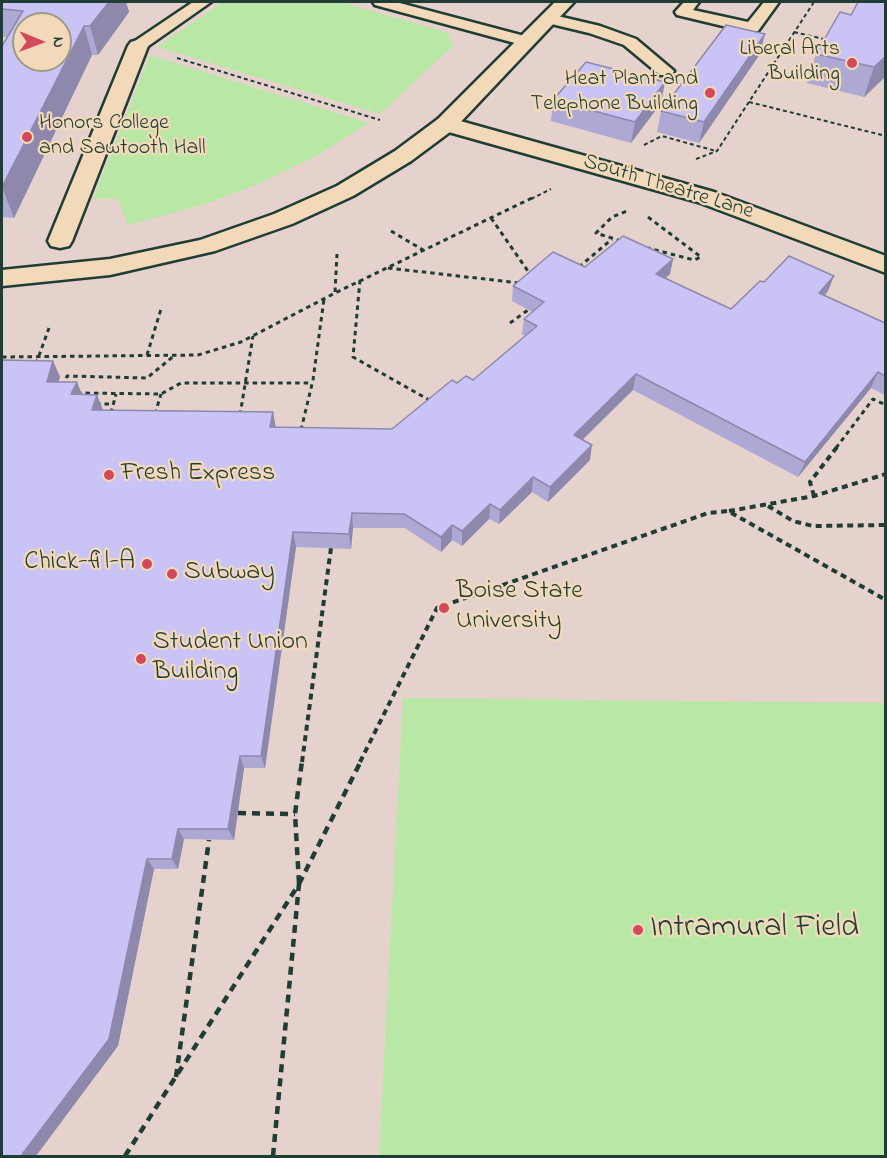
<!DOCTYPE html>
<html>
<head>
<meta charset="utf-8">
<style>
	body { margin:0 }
	#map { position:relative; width:887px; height:1158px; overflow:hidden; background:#f2d9ba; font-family:"Indie Flower",sans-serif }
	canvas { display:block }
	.frame { position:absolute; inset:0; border:3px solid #1f3d34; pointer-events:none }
	.north { position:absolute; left:12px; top:12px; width:60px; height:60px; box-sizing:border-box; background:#f2d9ba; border:2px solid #9e9b84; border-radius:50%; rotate:91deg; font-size:16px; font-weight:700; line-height:24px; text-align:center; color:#1f3d34 }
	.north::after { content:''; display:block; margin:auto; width:21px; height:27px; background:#d1495b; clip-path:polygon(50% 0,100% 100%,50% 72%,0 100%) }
</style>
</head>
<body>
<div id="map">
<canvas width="887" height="1158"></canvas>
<div class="frame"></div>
<div class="north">N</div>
</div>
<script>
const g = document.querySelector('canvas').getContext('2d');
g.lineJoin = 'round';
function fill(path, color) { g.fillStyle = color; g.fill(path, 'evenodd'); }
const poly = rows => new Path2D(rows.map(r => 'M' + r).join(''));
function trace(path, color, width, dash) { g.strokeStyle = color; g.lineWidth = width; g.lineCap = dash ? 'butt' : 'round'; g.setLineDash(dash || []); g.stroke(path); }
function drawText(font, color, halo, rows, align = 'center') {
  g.font = font + ' "Indie Flower",sans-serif'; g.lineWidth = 4.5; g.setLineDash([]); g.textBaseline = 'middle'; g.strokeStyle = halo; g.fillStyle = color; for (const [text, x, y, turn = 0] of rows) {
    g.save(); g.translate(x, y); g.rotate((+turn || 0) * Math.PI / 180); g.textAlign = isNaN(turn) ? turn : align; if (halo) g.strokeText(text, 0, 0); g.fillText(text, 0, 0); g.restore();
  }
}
fill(poly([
	[2,2,885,2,885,1156,2,1156],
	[24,24,60,24,60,60,24,60]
]), '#e6d2cc');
fill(poly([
	[223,2,341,2,453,34,447,37,454,45,380,114,157,47],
	[150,55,369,123,318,155,258,184,206,204,128,225,118,199,93,199],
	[403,698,885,703,885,1156,379,1156]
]), '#b9e8a6');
const lane = poly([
	[193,2,211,2,144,49,132,49,130,46,132,43,193,2],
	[373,2,396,2,532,38,534,41,526,46,375,5,373,2],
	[684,2,699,2,693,10,748,22,764,2,779,2,758,31,752,33,677,15,675,12,684,2],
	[549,14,600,26,636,39,674,71,672,75,660,75,624,45,589,33,543,22,541,19,543,16,549,14]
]);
const street = poly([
	[138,40,145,42,148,46,72,241,69,246,60,248,51,246,48,241,128,46,131,42,138,40],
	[446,117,714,192,886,256,886,273,698,202,438,129,435,124,438,119,446,117]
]);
const secondary = poly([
	[555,2,574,2,454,129,411,161,353,196,292,224,215,251,110,275,2,286,2,270,110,259,200,240,274,214,337,186,395,151,438,119,555,2]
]);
trace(lane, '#1f3d34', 5);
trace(street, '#1f3d34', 5);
trace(secondary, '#1f3d34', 5);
trace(poly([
	[794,32,828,40],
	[177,58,380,120],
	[749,102,886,136],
	[644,145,662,136,716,151],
	[696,159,717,151,814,2],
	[531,199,551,189]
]), '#1f3d34', 2, [4, 3]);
trace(poly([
	[648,217,701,257,694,260,648,248],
	[491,218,530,274,528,276],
	[391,231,423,250],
	[621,241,596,233,612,217,627,211],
	[579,267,612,239],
	[388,268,520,283],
	[360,280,353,357,431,401],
	[335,292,337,254],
	[510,323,528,310],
	[147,355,161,309],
	[2,357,198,355,241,342,335,293,534,197],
	[36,364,49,328],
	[63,386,67,376,147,378,175,355],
	[77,393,161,394,181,383,312,383],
	[96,404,113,404],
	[111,413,116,394],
	[155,414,161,394],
	[240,415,253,336],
	[301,430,313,380,324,299],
	[836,448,873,399,886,405]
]), '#1f3d34', 3, [4.5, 4]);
trace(poly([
	[814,496,810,482,837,447],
	[768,506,793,521,813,526,886,525],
	[729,511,814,496,886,474],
	[302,762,331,548],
	[360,762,437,608,708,513,728,511,886,600]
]), '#1f3d34', 4, [6, 4.5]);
trace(poly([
	[238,813,295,814],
	[299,883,295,814,302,761],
	[299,884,361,761],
	[176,1077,209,840],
	[125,1156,299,884,273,1156]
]), '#1f3d34', 4.5, [8, 6]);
fill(lane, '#f2d9ba');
fill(street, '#f2d9ba');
fill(secondary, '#f2d9ba');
fill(poly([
	[2,2,126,2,129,12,98,55,92,55,14,218,2,217,2,46,7,37,2,37],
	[851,15,885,77,864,97,807,83,816,54],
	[760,54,699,143,657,132,661,111],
	[553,100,661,103,631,143,551,121],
	[673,259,670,274,665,278,731,309,828,291,824,296,885,323,885,395,871,388,798,477,633,390,583,439,590,460,548,502,532,492,499,524,489,519,462,546,452,540,441,552,405,528,353,528,351,549,296,547,265,768,244,768,234,840,184,839,178,869,154,869,118,1046,53,361,60,377,58,382,82,394,103,410,273,412,275,427,392,429,457,383,473,380,525,336,522,334,524,319,532,312,512,301,513,286,585,267]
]), '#ada8d4');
fill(poly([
	[109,2,126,2,129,12,98,55,90,26],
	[84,26,92,55,14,218,2,187],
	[765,34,760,54,699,143,704,122],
	[885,57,885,77,864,97,874,67],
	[665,82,661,103,631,143,635,122],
	[673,259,670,274,653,290,656,274],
	[834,276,828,291,813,309,819,293],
	[53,361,60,377,54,397,47,382],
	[878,372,871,388,798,477,805,462],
	[636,374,633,390,572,450,574,435],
	[77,382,83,397,71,394],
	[97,395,103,410,92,410],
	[273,412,276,428,270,427],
	[592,445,590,460,548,502,550,487],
	[533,477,532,492,499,524,500,510],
	[490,504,489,519,462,546,462,531],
	[352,513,353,528,351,549,349,534],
	[452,525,452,540,441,552,441,537],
	[293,532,296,547,265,768,261,756],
	[240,756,244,768,234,840,228,829],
	[178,829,184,839,178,869,172,859],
	[147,859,154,869,118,1046,36,1156,21,1156]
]), '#8d88ac');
const building = poly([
	[2,2,109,2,90,26,84,26,2,187,2,46,23,11,2,9,2,2],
	[24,24,60,24,60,60,24,60,24,24],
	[858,2,885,2,885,57,874,67,816,54,840,12,851,15,858,2],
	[726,25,765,34,704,122,661,111,726,25],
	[586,62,665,82,635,122,553,100,586,62],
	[623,236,673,259,656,274,731,309,760,281,764,282,789,256,834,276,819,293,885,323,885,376,878,372,805,462,636,374,574,435,592,445,550,487,533,477,500,510,490,504,462,531,452,525,441,537,404,514,352,513,349,534,293,532,261,756,240,756,228,829,178,829,172,859,147,859,109,1039,21,1156,2,1156,2,360,53,361,47,382,77,382,71,394,97,395,92,410,273,412,270,427,392,429,452,380,457,383,466,376,473,380,537,326,524,319,544,302,513,286,553,252,585,267,623,236]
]);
fill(building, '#c9c3f6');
trace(building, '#8d88ac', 1.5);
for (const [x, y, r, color] of [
	[852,63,6,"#d1495b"],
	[710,93,6,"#d1495b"],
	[27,137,6,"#d1495b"],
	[109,475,6,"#d1495b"],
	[147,564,6,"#d1495b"],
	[172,574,6,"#d1495b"],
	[444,608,6,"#d1495b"],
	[141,659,6,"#d1495b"],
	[638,930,6,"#d1495b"]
]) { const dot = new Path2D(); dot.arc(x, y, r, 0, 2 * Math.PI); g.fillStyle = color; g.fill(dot); trace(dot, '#f2d9ba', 2); }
drawText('22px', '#1f3d34', '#f2d9ba', [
	["Liberal Arts",840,50],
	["Building",840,75],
	["Heat Plant and",698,80],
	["Telephone Building",698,105],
	["Honors College",39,124,"left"],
	["and Sawtooth Hall",39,149,"left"]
], 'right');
drawText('22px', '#1f3d34', '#f2d9ba', [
	["South Theatre Lane",668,188,17]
]);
drawText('26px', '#1f3d34', '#f2d9ba', [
	["Fresh Express",121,475],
	["Chick-fil-A",135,564,"right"],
	["Subway",184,574],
	["Boise State",456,593],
	["University",456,623],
	["Student Union",153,644],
	["Building",153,674]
], 'left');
drawText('32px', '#1f3d34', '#f2d9ba', [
	["Intramural Field",650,930]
], 'left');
</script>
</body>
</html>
